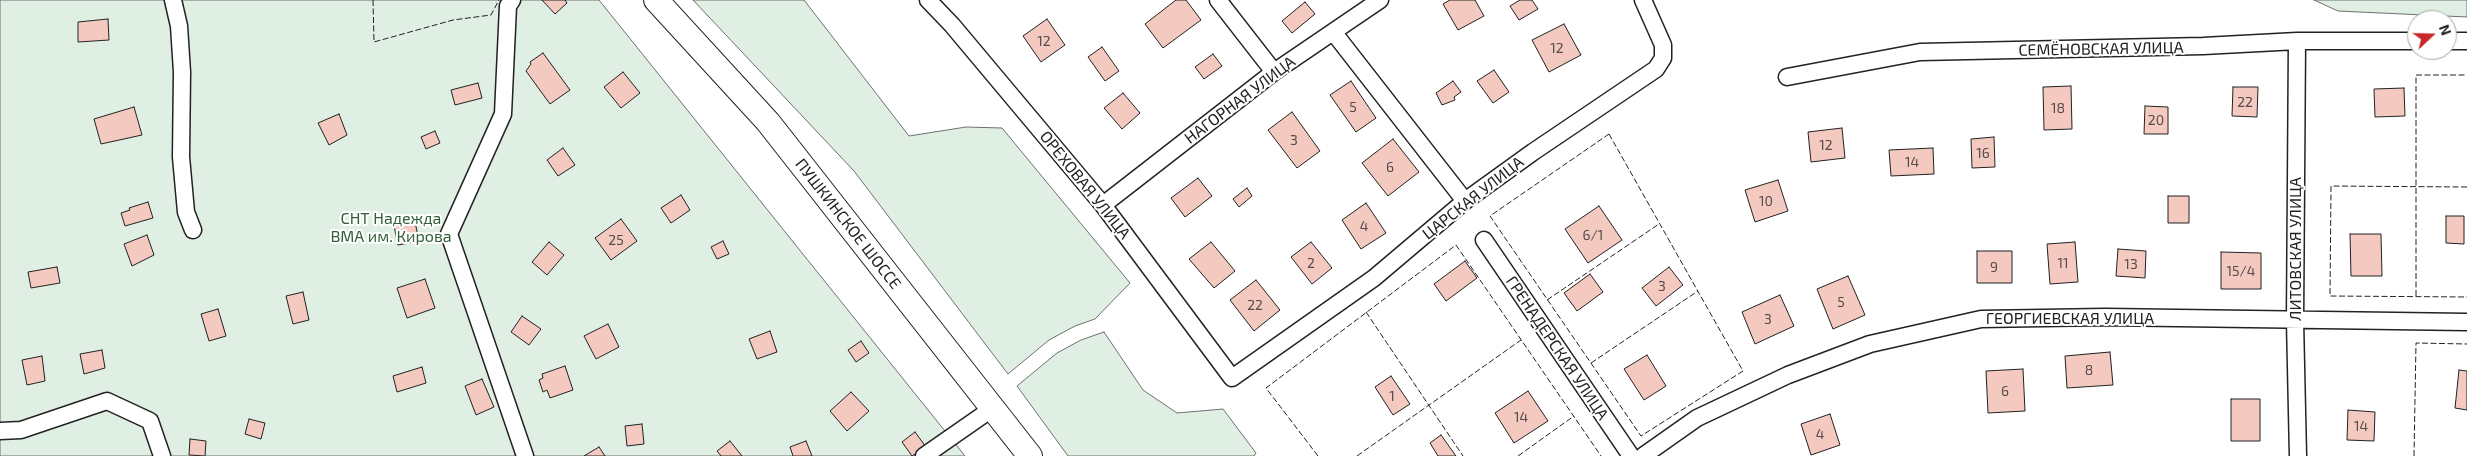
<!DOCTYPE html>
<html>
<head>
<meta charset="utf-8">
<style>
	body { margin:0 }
	#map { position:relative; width:2467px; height:456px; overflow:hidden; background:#fff; font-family:"Exo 2",sans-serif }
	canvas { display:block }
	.north { position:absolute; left:2407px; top:10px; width:50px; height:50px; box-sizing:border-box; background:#fff; border:1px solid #a7a7a7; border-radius:50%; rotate:69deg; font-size:14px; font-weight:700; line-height:20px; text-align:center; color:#222 }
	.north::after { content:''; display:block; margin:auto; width:18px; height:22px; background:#c62828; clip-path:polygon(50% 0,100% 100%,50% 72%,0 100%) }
</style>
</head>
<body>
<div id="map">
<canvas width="2467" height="456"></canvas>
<div class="north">N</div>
</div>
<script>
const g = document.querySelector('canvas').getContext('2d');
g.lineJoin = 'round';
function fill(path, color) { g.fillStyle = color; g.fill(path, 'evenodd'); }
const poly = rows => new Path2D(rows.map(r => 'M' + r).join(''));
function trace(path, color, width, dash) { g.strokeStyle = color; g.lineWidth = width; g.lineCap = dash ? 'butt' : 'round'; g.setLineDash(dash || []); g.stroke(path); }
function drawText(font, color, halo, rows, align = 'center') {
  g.font = font + ' "Exo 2",sans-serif'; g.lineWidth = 4; g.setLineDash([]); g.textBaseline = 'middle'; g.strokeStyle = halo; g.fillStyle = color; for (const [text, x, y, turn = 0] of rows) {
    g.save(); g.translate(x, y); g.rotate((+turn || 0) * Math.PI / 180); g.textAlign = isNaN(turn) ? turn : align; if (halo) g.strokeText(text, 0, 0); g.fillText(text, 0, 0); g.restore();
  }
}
const green = poly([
	[0,0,599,0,965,456,0,456,0,0],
	[693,0,804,0,909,136,966,127,1002,128,1130,283,1095,319,1075,326,1049,340,1008,374,854,171,693,0],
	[2314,0,2467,0,2467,17,2338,11,2314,0],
	[1104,332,1143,390,1177,413,1223,409,1256,453,1254,456,1068,456,1017,386,1057,353,1081,340,1104,332]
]);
fill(green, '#e0efe3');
trace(green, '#6f6f6f', 1);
const building = poly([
	[542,0,565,0,567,3,555,14,542,0],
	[1176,0,1186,0,1201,20,1163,48,1145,24,1176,0],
	[1450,0,1475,0,1484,16,1458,30,1443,4,1450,0],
	[1520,0,1532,0,1538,9,1519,20,1510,6,1520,0],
	[1305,2,1315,14,1292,33,1282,21,1305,2],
	[108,19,109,40,78,42,78,22,108,19],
	[1047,19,1065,45,1041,62,1023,36,1047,19],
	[1564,24,1581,55,1549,72,1532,40,1564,24],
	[1102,47,1119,71,1105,81,1088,57,1102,47],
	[543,53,570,90,550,104,526,71,531,64,530,62,543,53],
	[1213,54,1222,66,1204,79,1195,67,1213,54],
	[1494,70,1509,92,1493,103,1477,81,1494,70],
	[623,72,640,93,621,108,604,87,623,72],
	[1351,81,1376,118,1356,132,1330,95,1351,81],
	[1453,81,1461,92,1454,97,1455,100,1442,105,1436,93,1453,81],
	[478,83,482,98,455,105,451,90,478,83],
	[2071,86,2072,129,2044,130,2043,87,2071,86],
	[2233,87,2258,87,2257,117,2232,116,2233,87],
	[2404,88,2405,116,2375,117,2374,89,2404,88],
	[1123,93,1140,113,1122,129,1104,108,1123,93],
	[2145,106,2168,107,2168,134,2144,134,2145,106],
	[134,107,142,135,101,144,94,119,134,107],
	[1292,112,1320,151,1297,168,1268,130,1292,112],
	[339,114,347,135,329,145,318,123,339,114],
	[1842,128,1845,158,1811,162,1808,132,1842,128],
	[435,131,440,143,426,149,421,137,435,131],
	[1994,137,1995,167,1972,168,1971,139,1994,137],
	[1393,139,1419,172,1388,196,1362,163,1393,139],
	[563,148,575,165,558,176,547,160,563,148],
	[1933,148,1934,174,1891,176,1889,150,1933,148],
	[1198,178,1212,196,1185,217,1171,198,1198,178],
	[1778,180,1788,211,1755,222,1745,190,1778,180],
	[1247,188,1252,196,1239,207,1233,199,1247,188],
	[681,195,690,210,671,223,661,208,681,195],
	[2168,196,2189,196,2189,223,2168,223,2168,196],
	[148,202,153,218,125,226,121,213,130,210,129,208,148,202],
	[1366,203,1386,233,1361,249,1342,220,1366,203],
	[1599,206,1622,240,1588,263,1565,229,1599,206],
	[2446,216,2464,216,2464,244,2446,243,2446,216],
	[414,217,419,241,398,245,393,221,414,217],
	[621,219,637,241,611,260,595,238,621,219],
	[2350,234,2381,234,2382,276,2351,276,2350,234],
	[147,235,154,255,132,266,124,244,147,235],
	[723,241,729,254,717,259,711,247,723,241],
	[549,242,564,255,547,275,532,262,549,242],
	[1211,242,1235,271,1214,288,1189,259,1211,242],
	[1311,242,1332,268,1312,284,1291,257,1311,242],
	[2075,242,2078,282,2050,284,2047,244,2075,242],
	[2118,249,2146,251,2145,278,2116,276,2118,249],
	[1977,251,2012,251,2012,283,1977,283,1977,251],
	[2221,252,2261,253,2261,289,2221,289,2221,252],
	[1465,261,1477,278,1446,301,1434,284,1465,261],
	[57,267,60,283,31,288,28,272,57,267],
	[1669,267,1683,285,1656,306,1642,288,1669,267],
	[1590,274,1603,292,1577,311,1564,293,1590,274],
	[1848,276,1865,315,1833,329,1817,289,1848,276],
	[425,279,435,308,407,318,397,288,425,279],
	[1256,280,1280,310,1254,331,1230,300,1256,280],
	[303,292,309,320,293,324,286,296,303,292],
	[1780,295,1794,326,1755,344,1742,312,1780,295],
	[218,309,226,336,209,341,201,314,218,309],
	[522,316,541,329,529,345,511,332,522,316],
	[608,324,619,347,596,359,584,336,608,324],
	[770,331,777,352,757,359,749,339,770,331],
	[861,341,869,353,856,362,848,350,861,341],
	[102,350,105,368,84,374,80,354,102,350],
	[2110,352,2113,385,2067,388,2065,356,2110,352],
	[1647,355,1666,386,1644,400,1624,369,1647,355],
	[42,356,45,381,27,385,22,360,42,356],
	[565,366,573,390,550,398,547,390,543,392,539,380,543,378,542,374,565,366],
	[422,367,426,383,397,392,393,376,422,367],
	[2023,369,2025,411,1988,413,1986,371,2023,369],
	[2459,370,2467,371,2467,410,2455,408,2459,370],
	[1391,376,1410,404,1393,415,1375,387,1391,376],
	[482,379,494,407,476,415,465,386,482,379],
	[1528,391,1548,421,1514,443,1495,413,1528,391],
	[851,392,869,411,847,431,830,411,851,392],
	[2231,399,2260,399,2260,441,2231,441,2231,399],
	[2348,410,2375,412,2374,441,2347,440,2348,410],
	[1830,414,1840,445,1811,455,1801,424,1830,414],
	[249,419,265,423,261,439,245,434,249,419],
	[642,424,644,444,627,446,625,426,642,424],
	[915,432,926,447,912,456,902,442,915,432],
	[1441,435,1456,456,1438,456,1430,443,1441,435],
	[190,439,206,441,205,456,189,455,190,439],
	[730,441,742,456,721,456,717,451,730,441],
	[806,441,812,456,793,456,790,447,806,441],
	[599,447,605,456,584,456,599,447]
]);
fill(building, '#f3c9c0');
trace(building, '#222', 1);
const street = poly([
	[173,0,179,26,182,72,181,157,186,212,193,230],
	[512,0,508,6,503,114,449,234,525,456],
	[928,0,952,25,1103,205,1232,378,1374,278,1465,201,1533,152,1656,69,1663,58,1663,45,1643,0],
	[1218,0,1274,72],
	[1334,33,1465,201],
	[2297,41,2295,321,2298,456],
	[2447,41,2467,41],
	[1787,77,1920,52,2203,46,2297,41,2417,41],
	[1103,205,1274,72,1380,0],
	[1484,240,1631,456],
	[0,431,21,430,107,401,150,421,162,456],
	[924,456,993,408],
	[1643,456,1697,418,1788,375,1870,344,1981,319,2105,317,2467,322]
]);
const secondary = poly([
	[656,0,768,122,1030,456]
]);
trace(street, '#222', 19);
trace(secondary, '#222', 26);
trace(street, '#fff', 16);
trace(secondary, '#fff', 24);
trace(poly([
	[373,0,374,42,453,20,491,15,499,0],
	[1609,134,1743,371,1641,436,1490,216,1609,134],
	[2467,187,2331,186,2330,296,2467,297],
	[2416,296,2416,75,2467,75],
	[1547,300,1659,224],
	[1366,312,1463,456],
	[1591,363,1698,291],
	[1318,456,1266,388,1456,245,1601,456],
	[1357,456,1521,340],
	[1518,456,1574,416],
	[2414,456,2416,343,2467,344]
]), '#222', 1, [6, 2.5]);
drawText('14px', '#564c4a', null, [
	["12",1044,41],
	["12",1557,48],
	["22",2245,102],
	["5",1353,107],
	["18",2058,108],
	["20",2156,120],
	["3",1294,140],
	["12",1826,145],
	["16",1983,153],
	["14",1912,162],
	["6",1390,167],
	["10",1766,201],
	["4",1364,226],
	["6/1",1593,235],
	["25",616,240],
	["2",1311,263],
	["11",2063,263],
	["13",2131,264],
	["9",1994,267],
	["15/4",2241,271],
	["3",1662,286],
	["5",1841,302],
	["22",1255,305],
	["3",1768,319],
	["8",2089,370],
	["6",2005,391],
	["1",1392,396],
	["14",1521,417],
	["14",2361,426],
	["4",1820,434]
]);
drawText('16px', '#222', '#fff', [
	["СЕМЁНОВСКАЯ УЛИЦА",2101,49,-1],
	["НАГОРНАЯ УЛИЦА",1240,100,-37],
	["ОРЕХОВАЯ УЛИЦА",1085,185,51],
	["ЦАРСКАЯ УЛИЦА",1473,198,-38],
	["ПУШКИНСКОЕ ШОССЕ",848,224,52],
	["ЛИТОВСКАЯ УЛИЦА",2296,249,-90],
	["ГЕОРГИЕВСКАЯ УЛИЦА",2070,319],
	["ГРЕНАДЕРСКАЯ УЛИЦА",1557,348,56]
]);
drawText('16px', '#2f5e38', '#fff', [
	["СНТ Надежда",391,219],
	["ВМА им. Кирова",391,237]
]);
</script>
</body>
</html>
